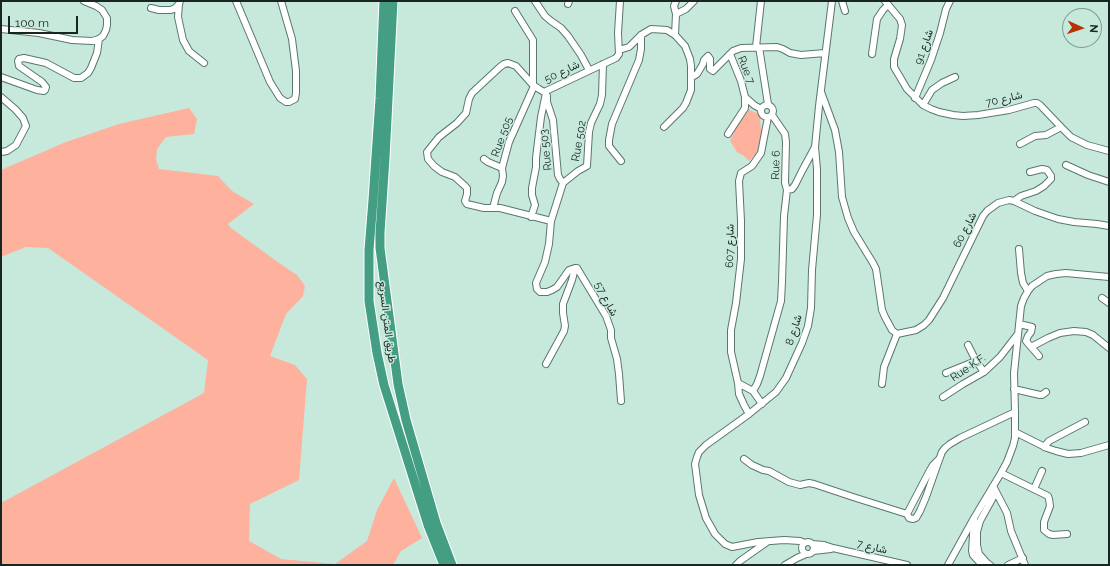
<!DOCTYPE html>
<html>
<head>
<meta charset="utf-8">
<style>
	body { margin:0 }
	#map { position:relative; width:1110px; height:566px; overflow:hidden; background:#c7e9dc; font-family:Raleway,sans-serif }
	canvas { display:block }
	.frame { position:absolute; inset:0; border:2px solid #182520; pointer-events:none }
	.north { position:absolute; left:1062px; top:8px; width:40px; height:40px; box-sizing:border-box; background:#c7e9dc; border:1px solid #819b91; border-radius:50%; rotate:93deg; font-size:11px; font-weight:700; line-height:16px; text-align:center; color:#182520 }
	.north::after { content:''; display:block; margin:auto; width:14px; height:18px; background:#ba3103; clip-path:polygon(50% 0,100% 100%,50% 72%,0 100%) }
	.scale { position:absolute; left:8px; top:16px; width:70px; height:18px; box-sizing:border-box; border:2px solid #182520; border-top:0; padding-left:5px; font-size:12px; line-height:14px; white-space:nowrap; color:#182520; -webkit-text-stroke:3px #c7e9dc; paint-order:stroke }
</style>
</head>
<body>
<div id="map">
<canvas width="1110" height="566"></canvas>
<div class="frame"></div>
<div class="north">N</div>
<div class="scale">100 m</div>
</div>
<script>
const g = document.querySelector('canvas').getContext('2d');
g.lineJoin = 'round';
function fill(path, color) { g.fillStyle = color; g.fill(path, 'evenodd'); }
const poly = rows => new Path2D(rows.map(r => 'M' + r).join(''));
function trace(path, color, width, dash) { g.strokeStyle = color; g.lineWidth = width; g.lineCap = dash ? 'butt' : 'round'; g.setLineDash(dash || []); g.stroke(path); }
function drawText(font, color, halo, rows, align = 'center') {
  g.font = font + ' Raleway,Vazirmatn,sans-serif'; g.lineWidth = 3; g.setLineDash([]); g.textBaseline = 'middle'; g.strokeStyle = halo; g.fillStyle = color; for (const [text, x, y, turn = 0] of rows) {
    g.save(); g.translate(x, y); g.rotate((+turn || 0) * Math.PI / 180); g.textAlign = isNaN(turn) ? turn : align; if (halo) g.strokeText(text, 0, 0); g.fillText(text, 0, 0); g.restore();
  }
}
fill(poly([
	[189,108,197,119,194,134,166,137,157,149,156,159,159,169,218,176,232,191,254,204,228,224,231,228,279,263,297,275,305,286,303,296,286,314,270,356,295,365,307,379,299,480,250,504,249,541,281,559,335,564,367,541,377,510,394,478,422,538,401,551,393,565,1,565,1,503,204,393,208,360,48,248,26,247,1,257,1,170,66,142,119,124],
	[749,110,757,113,761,118,760,120,762,139,760,149,749,161,744,156,737,152,730,141,738,124]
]), '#feb19d');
const minor = poly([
	[180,1,179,4,178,17,183,40,189,51,204,63],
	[236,1,270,82,280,98,286,102,289,102,295,99,296,93,296,71,292,39,281,1],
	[535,1,545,16,551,21,561,28,568,36,581,55,589,70],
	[676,1,674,6,676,14],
	[842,1,845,11],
	[885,1,900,19,902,25,900,39,894,59,894,67,907,89,923,105,931,109,939,112,953,115,963,116,978,115,1009,110,1034,103,1037,103,1040,105,1061,127,1071,137,1087,145,1109,151],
	[568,4,569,1],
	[151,8,159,10,170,10,174,9,179,4],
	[515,11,533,40,533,85],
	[1,29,39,33,72,40,92,41,99,39,103,36,106,30,107,25,107,18,102,10,96,6,84,1],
	[675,35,676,14,686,9,694,1],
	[756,47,761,1],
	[759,47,768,104],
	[619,50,629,47,641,35,651,29,667,30,675,35,685,46,690,59,691,66,691,90,686,103,683,108,664,127],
	[730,54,741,81,745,97,754,105,761,109],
	[872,54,877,19,883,10,888,5],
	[603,64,602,95,600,104,591,123,589,132,587,166,578,171,563,183,551,221,549,244,545,262,536,283,537,289,540,292,547,292,552,290,557,287,569,270,575,268,577,268,580,273,606,316,611,330,611,338,617,359,619,374,621,401],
	[1,77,37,90,44,91,45,90,46,87,42,82,19,66,18,61,19,59,24,58,46,63,74,78,81,78,88,73,91,68,97,53,99,39],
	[692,77,697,74,703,64,704,60,708,56,710,59,710,69,713,71,733,51,741,48,777,47,783,49,790,53,801,55,825,53],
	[821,92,835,130,839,152,842,197,848,218,854,232,873,263,876,269,882,310,885,317,892,330,897,334],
	[547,96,547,102,553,120,558,175,560,179,563,183],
	[1,97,15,109,23,118,26,126,16,145,7,151,1,152],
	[915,98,931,60,940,33,946,9,950,1],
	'761 111a6 6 0 1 1 12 0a6 6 0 1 1-12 0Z',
	[923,105,932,90,942,83,955,77],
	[772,115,785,134,786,142,785,183,787,190,792,189,795,185,802,171,815,147],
	[728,134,745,108,745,97],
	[1020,144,1035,136,1046,135,1061,127],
	[484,159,488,162,502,168],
	[621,161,609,146,609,140,612,124,639,60,641,49,641,35],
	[1066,165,1088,175,1109,182],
	[1014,201,1021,196,1036,191,1044,186,1051,179,1051,176,1047,170,1042,169,1030,172],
	[493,208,497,193,502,182,503,176,502,168,509,142,534,86],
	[531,217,535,205,532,195,532,188,536,167,536,158,541,117,546,93],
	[551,221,500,208,484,208,467,204,465,201,467,194,467,188,465,186,455,177,442,172,434,166,428,159,427,152,439,137,457,123,466,113,469,99,472,93,500,67,504,64,508,63,516,66,533,85,539,89,544,92,616,58,619,54,618,33,620,1],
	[1019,249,1021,273,1023,283,1028,291],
	[1102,298,1109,303],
	[1019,324,1032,327,1031,332,1028,336,1026,341,1039,356],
	[897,334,916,330,924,325,929,320,943,298,983,216,987,211,998,203,1009,200,1014,201,1035,211,1058,219,1074,222,1097,224,1109,226],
	[968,345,976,361,984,372],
	[1031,347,1048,338,1060,333,1074,331,1086,332,1093,335,1109,348],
	[546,364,564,331,565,326,563,313,563,304,572,280,575,268],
	[946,373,976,361],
	[738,383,753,391,762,404],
	[882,384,884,367,897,334],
	[1014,389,1040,395,1042,395,1046,392],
	[753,391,757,384,760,376,781,301,782,282,784,216,787,190],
	[943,397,963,384,984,372,1000,357,1017,335],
	[749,414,744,405,739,394,738,383,731,352,731,330,736,303,741,259,741,221,739,181,741,173,752,166,761,153,768,117],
	[1015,432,1047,448,1056,451,1068,454,1081,453,1109,445],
	[1044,447,1049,441,1085,422],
	[744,459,752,465,763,470,769,471,789,482,800,485,809,483,814,484,853,497,907,514,909,518,913,519,916,518,920,511,926,497,939,460,942,452,945,448,950,444,960,438,1015,412],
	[1001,473,1048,496,1049,499,1050,506,1044,522,1044,530,1049,534,1053,535,1067,534],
	[993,486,1007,513,1011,531,1025,565],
	[1034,489,1042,471],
	[907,514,930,470,933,465,938,460],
	[974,519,972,551,973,555,982,565],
	'802 548a6 6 0 1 1 12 0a6 6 0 1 1-12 0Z',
	[805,543,800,541,784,540,758,542,732,547,725,544,715,534,706,518,699,495,695,464,697,457,699,452,706,445,749,414,776,392,786,378,802,343,808,326,811,308,812,270,817,215,817,169,815,147,819,106,832,1],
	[812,544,824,545,833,548,907,565],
	[813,551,831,549],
	[736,565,740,561,767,542],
	[785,565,797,558,806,554],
	[948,565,974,518,1001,473,1007,462,1013,446,1015,438,1015,412,1014,373,1021,306,1024,298,1028,291,1032,286,1047,276,1056,274,1066,273,1109,277],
	[990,565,987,563,979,554,977,545,977,532,980,521,996,492],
	[1008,565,1023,558]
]);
const highway = poly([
	[384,1,380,99,373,200,369,250,369,301,377,353,384,385,428,525,444,565],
	[393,1,385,158,380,233,380,248,398,384,406,420,436,523,452,565]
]);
trace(minor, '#59776d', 8);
trace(highway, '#fff', 11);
trace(minor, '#fff', 6);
trace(highway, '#439e83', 9);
drawText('11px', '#182520', '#c7e9dc', [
	["شارع 91",924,47,-71],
	["Rue 7",746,70,69],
	["شارع 50",562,72,-26],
	["شارع 70",1004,99,-13],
	["Rue 505",502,137,-70],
	["Rue 502",579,141,-80],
	["Rue 503",546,150,-96],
	["Rue 6",776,165,-89],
	["شارع 60",965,230,-63],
	["شارع 607",730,246,-89],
	["شارع 57",606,299,62],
	["طريق المتن السريع",387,322,83],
	["شارع 8",794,330,-72],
	["Rue K.F.",968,368,-34],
	["شارع 7",872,547,13]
]);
</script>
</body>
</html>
